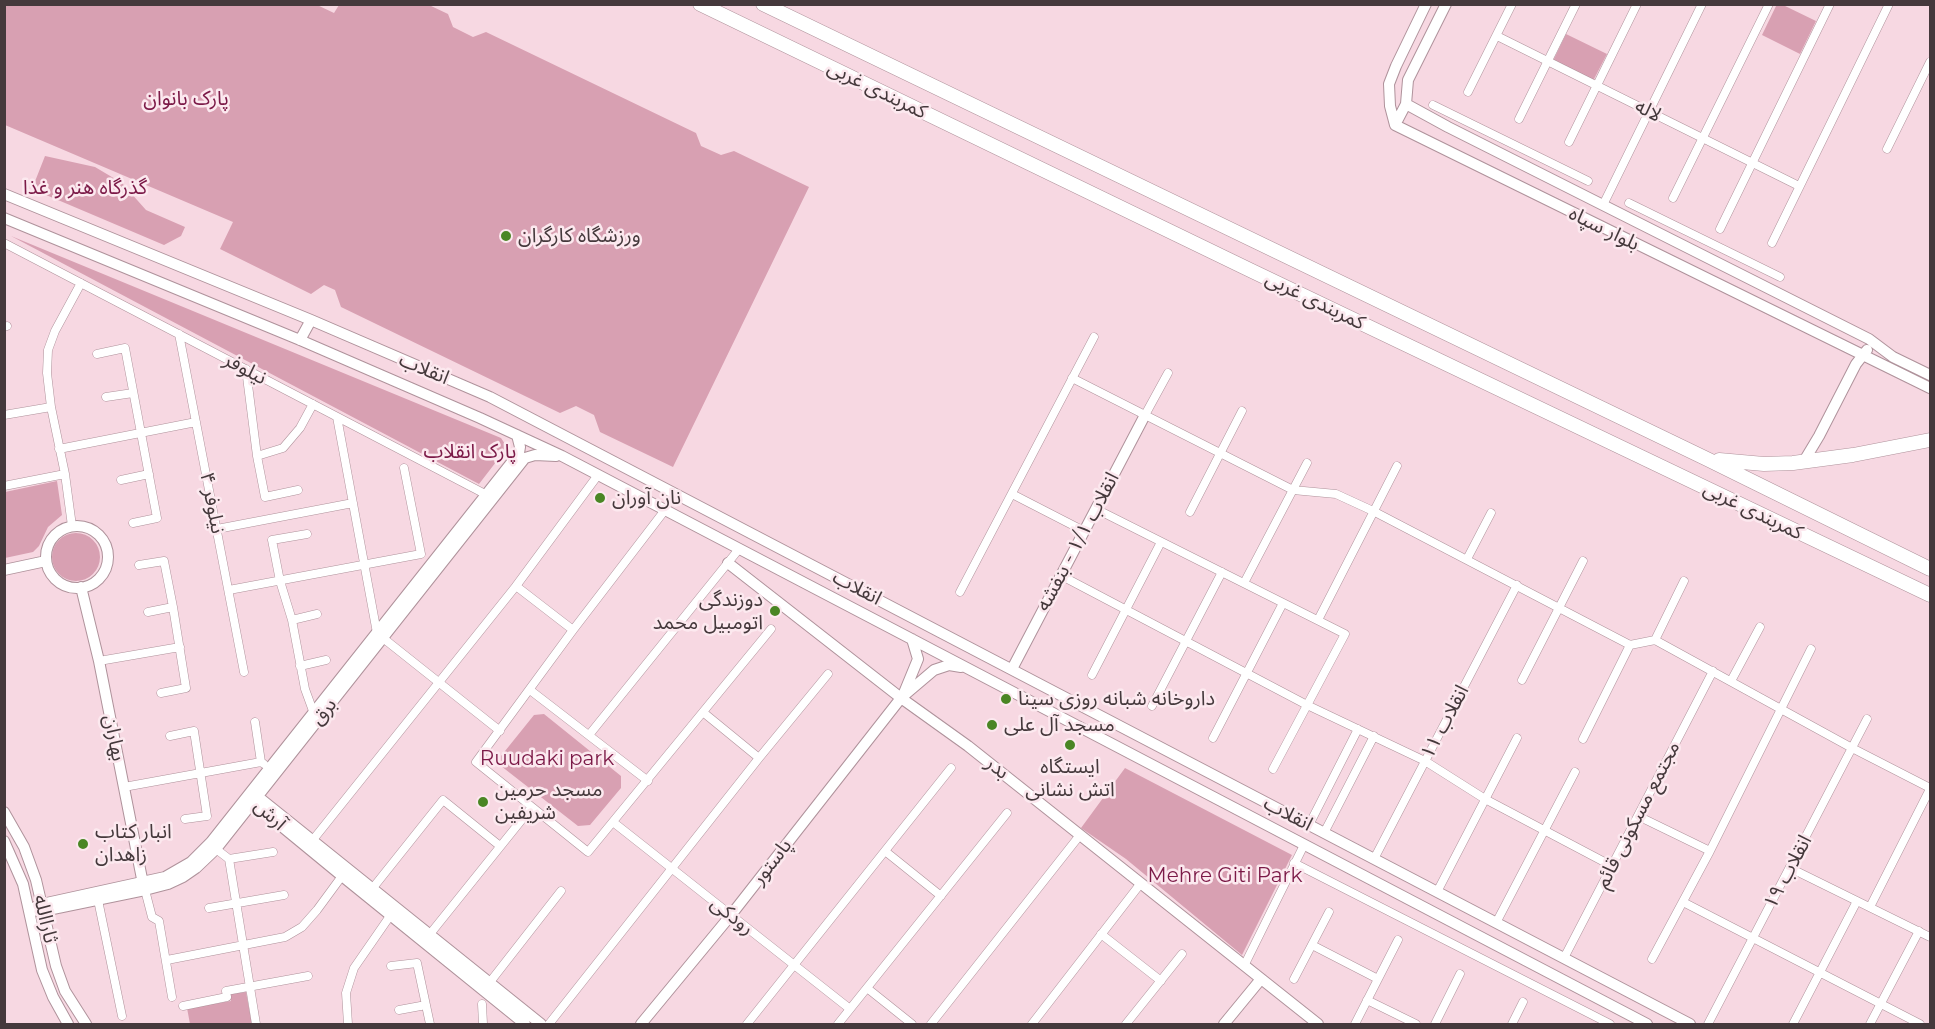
<!DOCTYPE html>
<html>
<head>
<meta charset="utf-8">
<style>
	body { margin:0 }
	#map { position:relative; width:1935px; height:1029px; overflow:hidden; background:#f7d8e2; font-family:Montserrat,sans-serif }
	canvas { display:block }
	.frame { position:absolute; inset:0; border:6px solid #45393c; pointer-events:none }
</style>
</head>
<body>
<div id="map">
<canvas width="1935" height="1029"></canvas>
<div class="frame"></div>
</div>
<script>
const g = document.querySelector('canvas').getContext('2d');
g.lineJoin = 'round';
function fill(path, color) { g.fillStyle = color; g.fill(path, 'evenodd'); }
const poly = rows => new Path2D(rows.map(r => 'M' + r).join(''));
function trace(path, color, width, dash) { g.strokeStyle = color; g.lineWidth = width; g.lineCap = dash ? 'butt' : 'round'; g.setLineDash(dash || []); g.stroke(path); }
function drawText(font, color, halo, rows, align = 'center') {
  g.font = font + ' Montserrat,"Noto Sans Arabic",sans-serif'; g.lineWidth = 5; g.setLineDash([]); g.textBaseline = 'middle'; g.strokeStyle = halo; g.fillStyle = color; for (const [text, x, y, turn = 0] of rows) {
    g.save(); g.translate(x, y); g.rotate((+turn || 0) * Math.PI / 180); g.textAlign = isNaN(turn) ? turn : align; if (halo) g.strokeText(text, 0, 0); g.fillText(text, 0, 0); g.restore();
  }
}
fill(poly([
	[315,4,334,13,339,5,429,5,448,14,453,27,473,37,486,32,696,133,701,146,721,155,734,151,809,187,673,467,600,432,594,415,576,406,560,413,341,307,335,290,324,285,311,294,220,249,233,222,5,125,5,5],
	[1777,4,1783,5,1816,21,1800,54,1762,35],
	[1566,34,1607,54,1593,81,1553,61],
	[45,156,95,167,122,183,146,210,185,227,181,236,164,245,32,189],
	[11,236,501,438,505,444,506,449,479,484],
	[57,481,62,515,48,527,39,546,33,552,5,558,5,492],
	'52 557a24 24 0 1 1 48 0a24 24 0 1 1-48 0Z',
	[544,714,621,776,621,788,590,825,578,826,501,766,501,756,534,715],
	[1125,768,1292,855,1242,955,1126,859,1081,828],
	[246,992,252,1024,190,1024,187,1008,231,1001,231,994]
]), '#d8a0b2');
const street = poly([
	[1497,36,1799,186],
	[1468,92,1512,4],
	[1433,105,1588,181],
	[1519,119,1576,4],
	[1569,142,1637,4],
	[1887,149,1930,62],
	[1673,198,1769,4],
	[1629,203,1780,277],
	[1603,205,1702,4],
	[1720,229,1830,4],
	[4,243,485,494],
	[1772,243,1889,4],
	[4,327,7,326],
	[179,334,244,672],
	[97,354,125,348,157,518,133,523],
	[246,369,257,456,265,497,298,490],
	[1072,378,1293,490,1336,494,1373,511,1630,645,1655,640,1852,748,1930,788],
	[106,397,133,393],
	[4,415,51,407],
	[1145,415,1168,373],
	[337,417,377,633],
	[59,449,196,422],
	[257,456,283,448,300,428,313,404],
	[121,480,149,474],
	[4,486,65,474],
	[1012,494,1084,531],
	[1096,509,1345,634,1273,769],
	[665,510,573,630,476,762,588,852,771,629],
	[1190,512,1242,411],
	[72,526,65,474,51,407,47,373,48,350,55,331,81,283],
	[217,529,353,503],
	[307,534,272,540,280,581,292,620,305,689,313,711],
	[1467,559,1491,513],
	[139,565,164,561,173,607,186,688,161,693],
	[1060,575,1307,705,1425,761,1485,799,1612,866],
	[1244,583,1307,463],
	[516,586,573,630],
	[229,590,421,554,404,468],
	[960,592,1094,337],
	[148,612,173,607],
	[292,620,317,614],
	[1318,620,1397,466],
	[383,638,500,731],
	[1655,640,1684,581],
	[99,661,180,647],
	[300,666,326,660],
	[1092,675,1161,542],
	[1522,680,1583,561],
	[1731,681,1760,627],
	[530,690,648,781],
	[1152,706,1222,572],
	[704,713,759,758],
	[255,722,261,762,264,764],
	[589,735,739,549],
	[170,736,194,731,207,816,185,819],
	[1213,738,1283,603],
	[1583,739,1630,645],
	[124,787,261,762],
	[1638,816,1710,851],
	[613,822,850,1009],
	[1309,825,1358,729],
	[1324,833,1374,736],
	[312,841,516,586,598,475],
	[216,849,229,859,273,852],
	[885,851,941,896],
	[229,859,256,1024],
	[1374,859,1517,585],
	[1294,863,1610,1024],
	[1790,868,1930,937],
	[372,889,443,800,500,846],
	[145,890,152,917,159,921,172,997],
	[1437,892,1517,738],
	[98,900,122,1016],
	[1683,902,1920,1024],
	[1870,907,1930,789],
	[209,908,284,895],
	[1496,923,1575,772],
	[430,934,532,807],
	[1101,934,1161,981],
	[1312,945,1378,979],
	[1564,958,1713,671],
	[1652,959,1710,851,1811,649],
	[167,960,285,937,302,927,317,910,342,876],
	[391,966,417,963,430,1024],
	[1244,966,1304,845],
	[1294,979,1329,912],
	[490,982,561,891],
	[867,988,912,1024],
	[1367,1000,1416,1024],
	[482,1004,483,1024],
	[183,1006,227,997,226,991,308,976],
	[399,1010,426,1005],
	[348,1024,346,993,354,968,390,916],
	[549,1024,759,758,828,674],
	[747,1024,951,768],
	[838,1024,1007,813],
	[931,1024,1080,835],
	[1032,1024,1141,883],
	[1126,1024,1182,954],
	[1355,1024,1398,940],
	[1435,1024,1460,974],
	[1512,1024,1523,1002],
	[1708,1024,1867,719],
	[1793,1024,1857,901],
	[1870,1024,1919,931]
]);
const secondary = poly([
	[1426,4,1396,66,1389,84,1390,106,1395,125,1930,388],
	[1406,104,1448,127,1869,339,1893,357,1930,375],
	[1395,125,1406,104,1408,80,1446,4],
	[4,194,311,320,490,397,1690,1024],
	[4,218,300,340,480,418,562,456,1647,1024],
	[300,340,311,320],
	[1804,461,1819,436,1856,364,1867,350],
	'46 557a31 31 0 1 1 62 0a31 31 0 1 1-62 0Z',
	[728,563,901,698,968,746,1318,1024],
	[4,570,46,561],
	[81,587,99,661,144,889],
	[1012,669,1145,415],
	[904,693,918,659,912,639],
	[250,795,257,796,541,1024],
	[250,797,252,802,342,876,525,1024],
	[4,812,24,847,36,880,56,966,65,991,86,1024],
	[4,841,23,884,42,970,53,997,68,1024],
	[29,910,43,911,145,890,168,884,183,877,196,868,216,849,525,458,535,455,556,456],
	[29,910,42,904,165,877,191,862,211,842,249,794,519,453,520,447,517,435],
	[641,1024,731,915,901,698,934,670,949,665,961,667],
	[1224,1024,1261,979]
]);
const highway = poly([
	[700,4,1252,271,1930,595],
	[763,4,1707,459,1930,569],
	[1719,460,1764,464,1793,463,1853,455,1930,440]
]);
trace(street, '#af929b', 9);
trace(secondary, '#af929b', 12);
trace(highway, '#af929b', 15);
trace(street, '#fff', 8);
trace(secondary, '#fff', 10);
trace(highway, '#fff', 14);
for (const [x, y, r, color] of [
	[506,236,6,"#4a8624"],
	[600,498,6,"#4a8624"],
	[775,611,6,"#4a8624"],
	[1006,699,6,"#4a8624"],
	[992,725,6,"#4a8624"],
	[1070,745,6,"#4a8624"],
	[483,802,6,"#4a8624"],
	[83,844,6,"#4a8624"]
]) { const dot = new Path2D(); dot.arc(x, y, r, 0, 2 * Math.PI); g.fillStyle = color; g.fill(dot); trace(dot, '#fce9ef', 2); }
drawText('20px', '#45393c', '#fce9ef', [
	["کمربندی غربی",877,90,26],
	["لاله",1648,111,27],
	["بلوار سپاه",1604,229,26],
	["کمربندی غربی",1315,301,26],
	["نیلوفر",245,369,28],
	["انقلاب",424,369,23],
	["نیلوفر ۴",212,503,79],
	["کمربندی غربی",1753,511,26],
	["انقلاب ۱/۱ - بنفشه",1078,542,-62],
	["انقلاب",857,588,28],
	["برق",324,712,-52],
	["انقلاب ۱۱",1445,722,-62],
	["بهاران",114,738,79],
	["بدر",997,768,39],
	["انقلاب",1288,814,28],
	["آرش",270,815,43],
	["مجتمع مسکونی قائم",1638,815,-63],
	["پاستور",772,862,-52],
	["انقلاب ۱۹",1788,872,-62],
	["رودکی",732,916,38],
	["ثاراالله",45,919,77]
]);
drawText('20px', '#7b1947', '#fce9ef', [
	["پارک بانوان",186,99],
	["گذرگاه هنر و غذا",85,188],
	["پارک انقلاب",470,452],
	["Ruudaki park",547,759],
	["Mehre Giti Park",1225,876]
]);
drawText('20px', '#45393c', '#fce9ef', [
	["ورزشگاه کارگران",518,236],
	["نان آوران",612,498],
	["دوزندگی",763,600,"right"],
	["اتومبیل محمد",763,623,"right"],
	["داروخانه شبانه روزی سینا",1018,699],
	["مسجد آل علی",1004,725],
	["ایستگاه",1070,767,"center"],
	["اتش نشانی",1070,790,"center"],
	["مسجد حرمین",495,790],
	["شریفین",495,813],
	["انبار کتاب",95,832],
	["زاهدان",95,855]
], 'left');
</script>
</body>
</html>
